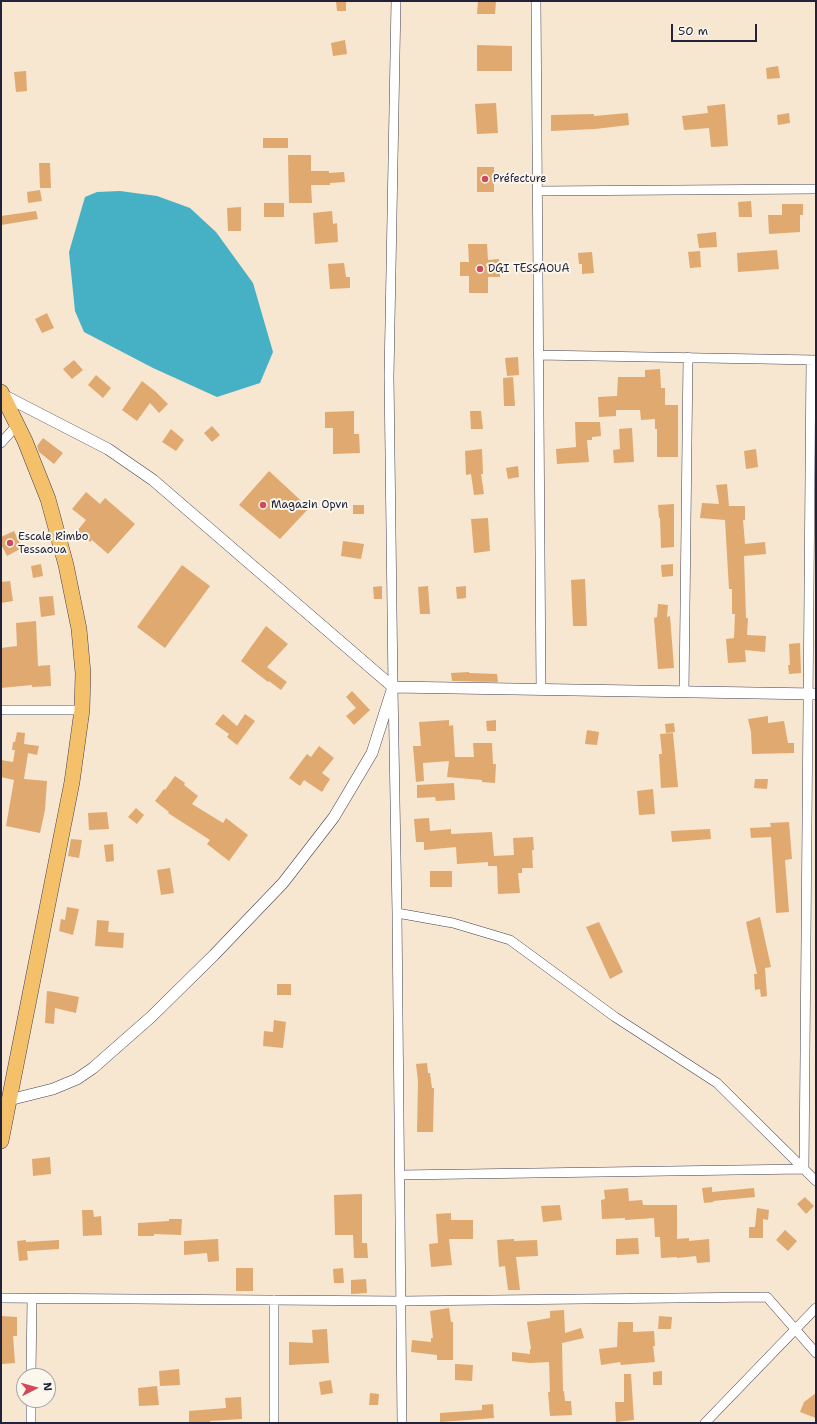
<!DOCTYPE html>
<html>
<head>
<meta charset="utf-8">
<style>
	body { margin:0 }
	#map { position:relative; width:817px; height:1424px; overflow:hidden; background:#f7e6d0; font-family:"Shantell Sans",sans-serif }
	canvas { display:block }
	.frame { position:absolute; inset:0; border:2px solid #22223b; pointer-events:none }
	.north { position:absolute; left:16px; top:1368px; width:40px; height:40px; box-sizing:border-box; background:#fbf7ec; border:1px solid #a4a2a5; border-radius:50%; rotate:84deg; font-size:11px; font-weight:700; line-height:16px; text-align:center; color:#22223b }
	.north::after { content:''; display:block; margin:auto; width:14px; height:18px; background:#d1495b; clip-path:polygon(50% 0,100% 100%,50% 72%,0 100%) }
	.scale { position:absolute; left:671px; top:24px; width:86px; height:18px; box-sizing:border-box; border:2px solid #22223b; border-top:0; padding-left:5px; font-size:12px; line-height:14px; white-space:nowrap; color:#22223b; -webkit-text-stroke:3px #fbf7ec; paint-order:stroke }
</style>
</head>
<body>
<div id="map">
<canvas width="817" height="1424"></canvas>
<div class="frame"></div>
<div class="north">N</div>
<div class="scale">50 m</div>
</div>
<script>
const g = document.querySelector('canvas').getContext('2d');
g.lineJoin = 'round';
function fill(path, color) { g.fillStyle = color; g.fill(path, 'evenodd'); }
const poly = rows => new Path2D(rows.map(r => 'M' + r).join(''));
function trace(path, color, width, dash) { g.strokeStyle = color; g.lineWidth = width; g.lineCap = dash ? 'butt' : 'round'; g.setLineDash(dash || []); g.stroke(path); }
function drawText(font, color, halo, rows, align = 'center') {
  g.font = font + ' "Shantell Sans",sans-serif'; g.lineWidth = 4; g.setLineDash([]); g.textBaseline = 'middle'; g.strokeStyle = halo; g.fillStyle = color; for (const [text, x, y, turn = 0] of rows) {
    g.save(); g.translate(x, y); g.rotate((+turn || 0) * Math.PI / 180); g.textAlign = isNaN(turn) ? turn : align; if (halo) g.strokeText(text, 0, 0); g.fillText(text, 0, 0); g.restore();
  }
}
fill(poly([
	[120,191,157,196,190,208,216,232,253,283,273,352,260,383,217,397,153,368,84,332,75,311,69,252,85,197,97,192]
]), '#46b0c5');
fill(poly([
	[336,1,346,1,346,11,337,11],
	[478,1,496,1,495,14,477,14],
	[345,40,347,54,333,56,331,43],
	[477,45,512,46,512,71,477,71],
	[778,66,780,78,767,79,766,68],
	[26,71,27,91,16,92,14,72],
	[496,103,498,133,477,134,475,104],
	[725,104,728,146,711,147,709,128,684,130,682,116,708,113,707,106],
	[628,113,629,125,595,129,551,131,551,115,594,114,594,116],
	[789,113,790,123,778,125,777,115],
	[263,138,288,138,288,148,263,148],
	[288,155,311,155,311,171,329,171,329,173,344,172,345,182,330,183,330,185,311,185,312,203,289,203],
	[39,163,50,163,51,188,40,188],
	[477,167,494,167,494,192,477,192],
	[40,190,42,201,28,203,27,192],
	[751,201,752,217,739,217,738,202],
	[264,203,284,203,284,217,264,217],
	[782,204,803,204,803,215,800,215,800,232,769,234,768,215,782,215],
	[241,207,241,231,228,231,227,208],
	[36,211,38,219,1,225,1,216],
	[332,211,333,224,337,223,338,242,315,244,313,213],
	[716,232,717,247,699,248,697,234],
	[468,244,487,244,488,260,499,259,500,277,488,277,488,293,469,293,469,276,460,276,460,262,469,262],
	[777,250,779,269,738,272,737,253],
	[700,251,701,267,690,268,688,252],
	[592,252,594,273,582,274,582,264,579,264,578,253],
	[344,263,346,277,350,277,350,288,330,289,328,264],
	[47,313,54,328,42,333,35,319],
	[518,357,519,375,507,376,505,358],
	[74,360,83,370,72,379,63,369],
	[660,369,661,388,665,388,665,405,678,405,678,457,657,457,657,429,655,429,655,419,641,420,640,410,616,410,616,416,599,417,598,397,617,396,618,377,645,377,645,370],
	[96,375,111,388,103,398,88,385],
	[513,377,515,406,504,406,503,378],
	[142,381,156,392,168,404,159,413,150,403,137,421,122,410],
	[354,411,354,434,359,434,360,453,333,454,333,428,325,428,325,412],
	[470,411,481,411,483,429,471,429],
	[575,422,600,422,601,436,592,437,592,440,587,440,589,462,557,464,556,449,576,447],
	[212,426,220,435,212,442,204,433],
	[632,428,634,462,614,463,613,450,620,449,619,429],
	[171,429,184,440,176,451,162,442],
	[43,438,63,453,54,464,39,452,37,446],
	[482,449,483,474,481,474,484,494,474,495,471,474,466,475,465,451],
	[756,449,758,467,746,469,744,451],
	[518,466,519,477,508,479,506,468],
	[269,471,309,508,280,539,239,505],
	[727,484,729,506,745,506,745,520,743,520,745,544,765,542,766,554,744,556,746,618,748,618,747,635,766,636,765,652,745,650,746,662,728,663,726,639,734,638,735,614,732,614,732,589,729,589,725,520,700,518,702,503,719,504,716,485],
	[86,492,100,504,105,498,135,524,108,554,92,540,90,542,77,531,86,520,72,509],
	[674,504,674,547,661,548,660,518,659,518,658,505],
	[353,505,364,505,364,514,353,514],
	[488,518,490,551,474,553,471,519],
	[14,531,22,548,7,556,1,544,1,537],
	[343,541,364,544,361,559,341,556],
	[41,564,43,576,33,578,31,566],
	[673,564,673,576,662,577,661,565],
	[182,565,210,586,165,648,137,627],
	[585,579,587,626,573,626,571,580],
	[10,581,13,601,1,603,1,582],
	[382,586,382,599,374,599,373,587],
	[428,586,430,614,420,614,418,587],
	[466,586,466,598,457,599,456,587],
	[53,596,55,615,41,617,39,597],
	[658,604,668,605,667,617,670,616,674,668,658,669,654,618,657,617],
	[36,621,38,666,50,665,51,686,32,687,32,685,1,688,1,648,17,646,16,623],
	[266,626,288,644,267,667,287,682,281,690,269,681,268,682,241,661],
	[800,643,801,673,789,674,788,665,790,665,789,644],
	[469,672,469,673,497,674,498,682,452,681,451,673],
	[352,691,370,710,354,725,346,716,356,708,346,697],
	[223,714,237,726,245,714,255,721,237,745,227,737,229,734,215,724],
	[768,716,768,723,784,721,788,743,794,743,794,753,752,754,751,732,748,719],
	[449,720,449,726,453,725,455,757,474,757,473,743,492,743,493,764,496,764,495,783,482,782,482,780,447,777,449,761,423,763,424,781,416,782,413,746,421,746,419,722],
	[496,720,496,731,487,731,486,721],
	[674,723,675,732,666,733,665,724],
	[587,730,599,732,597,745,585,744],
	[17,732,25,733,24,744,39,746,37,755,28,753,24,779,47,781,45,810,40,833,6,826,14,780,1,777,1,760,13,762,15,750,12,750,13,742,15,742],
	[673,733,678,787,661,788,659,754,662,754,660,734],
	[319,746,334,758,322,773,330,779,322,792,304,780,300,786,289,778,307,754,311,757],
	[175,776,185,783,184,785,198,796,192,804,223,823,226,818,248,835,229,861,207,844,210,840,168,813,169,812,155,801,164,789,165,790],
	[755,779,768,779,767,789,754,788],
	[454,783,455,800,436,801,435,797,417,798,417,785],
	[653,789,655,814,639,815,637,791],
	[136,808,144,815,137,824,128,817],
	[107,812,109,829,89,830,88,813],
	[429,818,430,831,451,829,451,834,492,832,494,856,514,855,513,838,533,837,534,850,532,850,533,868,522,868,522,873,518,873,520,893,498,894,497,866,488,866,488,862,457,864,456,847,424,850,424,842,416,842,414,819],
	[789,822,792,859,785,860,789,912,776,913,771,837,751,838,750,828,771,827,770,823],
	[710,829,711,839,672,842,671,831],
	[71,839,82,840,79,858,68,856],
	[113,844,114,861,106,862,104,845],
	[170,868,174,893,161,895,157,870],
	[430,871,452,871,452,887,430,887],
	[67,907,79,909,73,935,59,931,61,919,65,920],
	[760,917,771,967,765,968,767,996,761,997,760,989,755,990,754,974,757,974,746,922],
	[97,920,109,921,108,932,124,933,123,948,95,946],
	[599,922,623,972,610,979,586,927],
	[277,984,291,984,291,995,277,995],
	[47,991,54,992,79,997,76,1013,55,1008,54,1024,45,1023],
	[274,1020,286,1022,283,1048,263,1046,264,1031,273,1032],
	[427,1063,428,1073,430,1073,432,1088,434,1088,433,1132,417,1132,418,1081,416,1064],
	[50,1157,51,1174,33,1176,32,1159],
	[712,1187,712,1192,754,1188,755,1197,713,1201,714,1202,704,1203,702,1188],
	[628,1188,629,1201,642,1200,643,1205,677,1205,677,1239,689,1238,689,1241,709,1239,710,1262,697,1263,696,1256,677,1258,677,1257,661,1258,660,1237,655,1237,654,1218,625,1220,625,1218,602,1219,601,1200,605,1199,604,1190],
	[362,1194,362,1243,367,1243,368,1258,354,1258,353,1235,335,1235,334,1195],
	[805,1197,814,1206,806,1214,797,1204],
	[560,1205,562,1220,543,1222,541,1206],
	[757,1208,769,1210,768,1220,763,1219,763,1238,749,1238,749,1227,755,1227],
	[82,1210,93,1210,94,1217,101,1216,102,1235,83,1236],
	[451,1213,451,1220,473,1220,473,1239,449,1239,452,1265,431,1267,429,1244,438,1243,436,1214],
	[169,1219,182,1219,181,1235,154,1234,154,1236,138,1236,138,1223,169,1221],
	[785,1230,797,1241,788,1251,776,1240],
	[638,1238,639,1254,616,1255,616,1239],
	[218,1239,219,1261,208,1262,207,1253,184,1255,184,1241],
	[514,1239,514,1241,537,1240,538,1256,516,1257,520,1290,508,1290,505,1266,499,1267,497,1240],
	[26,1240,26,1242,59,1240,59,1249,27,1251,28,1260,19,1261,17,1241],
	[236,1268,253,1268,253,1291,236,1291],
	[343,1268,344,1283,334,1283,333,1269],
	[366,1279,367,1293,351,1294,351,1280],
	[449,1308,451,1322,453,1322,453,1360,437,1360,437,1355,411,1352,412,1340,431,1342,431,1338,433,1338,430,1311],
	[564,1310,565,1333,581,1328,584,1338,562,1343,563,1391,564,1391,565,1401,571,1401,572,1415,550,1416,548,1392,550,1392,549,1362,530,1363,512,1361,512,1352,530,1354,530,1349,531,1349,527,1322,550,1318,550,1311],
	[1,1316,17,1317,17,1336,13,1336,15,1363,1,1364],
	[659,1316,672,1317,671,1329,658,1329],
	[618,1322,633,1322,633,1332,654,1331,655,1346,653,1346,655,1362,621,1365,620,1362,601,1365,599,1349,617,1347],
	[327,1329,329,1363,289,1365,289,1342,313,1343,312,1330],
	[455,1364,473,1365,472,1381,455,1380],
	[179,1369,180,1385,160,1386,159,1371],
	[662,1371,662,1385,653,1385,653,1372],
	[624,1374,631,1374,634,1420,616,1422,615,1402,624,1402],
	[331,1380,333,1393,321,1395,319,1382],
	[157,1386,159,1405,139,1406,138,1388],
	[370,1393,379,1394,378,1405,369,1405],
	[816,1393,816,1418,800,1412,804,1402],
	[241,1397,242,1419,210,1421,210,1423,189,1423,189,1411,226,1408,225,1398],
	[493,1404,494,1418,440,1422,440,1413,482,1410,482,1405]
]), '#e0a970');
const minor = poly([
	[396,1,389,376,393,687,397,913,402,1423],
	[536,1,541,690],
	[537,191,816,189],
	[538,355,816,360],
	[1,443,17,425],
	[684,692,688,357],
	[1,710,82,710],
	[397,913,453,923,510,940,615,1017,717,1083,816,1181],
	[804,1169,811,360],
	[400,1175,804,1169],
	[1,1298,401,1301,767,1297,816,1353],
	[274,1300,274,1423],
	[31,1376,32,1298],
	[31,1423,31,1400],
	[705,1423,816,1308]
]);
const tertiary = poly([
	[3,395,108,449,153,480,393,687,816,694],
	[9,1100,53,1089,77,1079,93,1068,151,1017,214,955,283,883,334,817,372,753,393,687]
]);
const trunk = poly([
	[1,392,25,441,48,499,66,565,79,629,83,673,82,710,72,782,1,1141]
]);
trace(minor, '#423f51', 10);
trace(tertiary, '#423f51', 12);
trace(trunk, '#423f51', 16);
trace(minor, '#fff', 9);
trace(tertiary, '#fff', 11);
trace(trunk, '#f4c16a', 15);
for (const [x, y, r, color] of [
	[485,179,4,"#d1495b"],
	[480,269,4,"#d1495b"],
	[263,505,4,"#d1495b"],
	[10,543,4,"#d1495b"]
]) { const dot = new Path2D(); dot.arc(x, y, r, 0, 2 * Math.PI); g.fillStyle = color; g.fill(dot); trace(dot, '#fbf7ec', 1.5); }
drawText('11px', '#22223b', '#fbf7ec', [
	["Préfecture",493,179],
	["DGI TESSAOUA",488,269],
	["Magazin Opvn",271,505],
	["Escale Rimbo",18,537],
	["Tessaoua",18,550]
], 'left');
</script>
</body>
</html>
